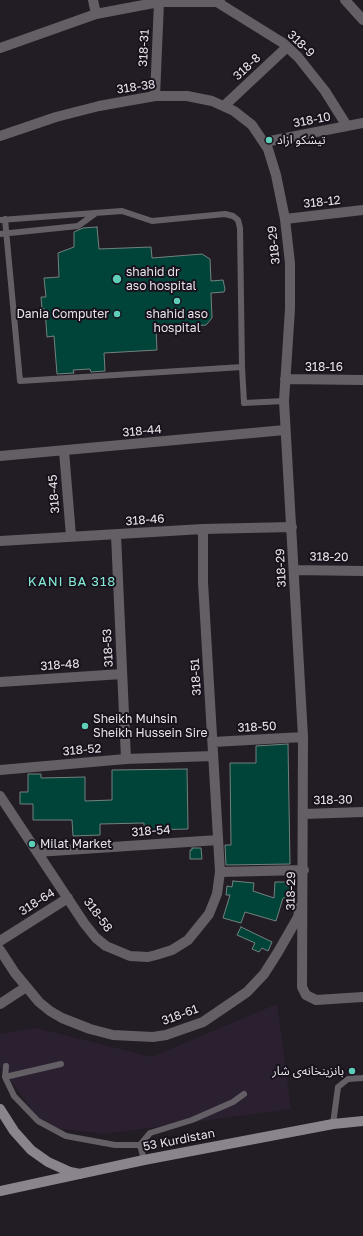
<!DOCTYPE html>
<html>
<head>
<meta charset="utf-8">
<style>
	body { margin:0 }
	canvas { display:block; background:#221c25 }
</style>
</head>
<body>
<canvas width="363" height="1236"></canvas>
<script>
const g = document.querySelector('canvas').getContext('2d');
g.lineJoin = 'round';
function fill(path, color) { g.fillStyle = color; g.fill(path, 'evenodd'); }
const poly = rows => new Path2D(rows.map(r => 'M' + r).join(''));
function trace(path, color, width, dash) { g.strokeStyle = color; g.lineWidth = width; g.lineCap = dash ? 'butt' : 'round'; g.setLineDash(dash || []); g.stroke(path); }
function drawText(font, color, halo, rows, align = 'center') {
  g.font = font + ' "Golos Text","Noto Sans Arabic",sans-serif'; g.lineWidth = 4; g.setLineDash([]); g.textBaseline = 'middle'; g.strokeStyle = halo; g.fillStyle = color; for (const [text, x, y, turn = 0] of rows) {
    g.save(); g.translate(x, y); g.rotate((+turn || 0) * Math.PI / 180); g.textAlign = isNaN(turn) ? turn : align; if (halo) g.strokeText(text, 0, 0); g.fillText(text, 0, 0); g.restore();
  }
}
fill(poly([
	[277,1004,291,1109,104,1134,45,1127,0,1066,0,1034,36,1028,152,1057]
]), '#2a202f');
const building = poly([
	[97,227,99,249,151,247,152,258,202,254,210,259,211,281,223,280,225,289,224,292,211,293,212,318,206,325,156,329,157,350,104,353,105,371,91,372,90,369,73,370,74,373,57,374,54,336,47,337,45,309,42,309,41,297,46,297,44,278,59,277,58,253,74,247,74,232,83,228,97,227],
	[288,744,290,864,226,865,225,845,231,845,230,763,256,763,256,746,288,744],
	[187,769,188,829,144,830,144,823,100,824,100,835,73,836,72,820,33,820,33,804,20,804,20,792,28,792,28,774,41,774,41,778,85,777,85,801,112,800,112,770,187,769],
	[192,848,201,848,202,859,190,859,190,850,192,850,192,848],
	[233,881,254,883,253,891,274,898,275,882,286,882,286,886,291,886,290,898,283,898,276,921,245,912,241,923,223,918,230,895,226,895,227,886,232,887,233,881],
	[241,927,272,942,268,951,262,948,259,952,252,949,255,943,237,935,241,927]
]);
fill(building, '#004439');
trace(building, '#71827d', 1);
trace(poly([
	[5,219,20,381,242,367],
	[0,220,122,211,152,221,225,214,233,216,238,220,240,228,242,367,244,403,284,401],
	[0,234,78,226,96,213],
	[6,1066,5,1077,14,1096,38,1121,66,1136,115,1145,140,1145],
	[5,1077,61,1064],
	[333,1124,338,1087,348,1079,363,1078],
	[144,1160,140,1145,150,1133,192,1120,233,1102,244,1094]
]), '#635f65', 6);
trace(poly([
	[93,0,96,14],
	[345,0,363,20],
	[217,2,283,43,298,57,325,91,347,126],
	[0,48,96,14,159,2,217,2,220,0],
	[155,96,159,2],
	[224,106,287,47],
	[0,136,56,117,99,106,155,96,187,96,212,101,234,111,252,125,268,149,276,175,285,219,290,263,290,309,284,401,303,737,302,987,306,995,316,1000,363,997],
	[265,142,363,123],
	[285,219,363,210],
	[285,379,363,380],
	[64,451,71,536],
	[0,456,285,430],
	[203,529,203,582,220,872],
	[116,535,126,759],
	[0,541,203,529,292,527],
	[294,570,363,571],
	[0,682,122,674],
	[213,742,303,737],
	[0,770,126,759,213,756],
	[0,796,84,923,96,938,106,946,130,956,148,957,156,955,172,950,188,940,209,914,217,894,220,872,304,870],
	[304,814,363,812],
	[37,852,218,840],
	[0,941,68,898],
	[0,950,15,973,39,1002,50,1011,62,1018,90,1029,113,1035,153,1037,166,1035,203,1022,247,992,264,974,278,952,298,917,300,907],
	[0,1004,26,987]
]), '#635f65', 10);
trace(poly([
	[0,1109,14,1131,31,1150,48,1162,70,1172,80,1174],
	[0,1191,144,1160,333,1124,363,1121]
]), '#8a848d', 10);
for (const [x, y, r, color] of [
	[269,140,4,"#5eceb8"],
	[117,279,5,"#5eceb8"],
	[177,301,4,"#5eceb8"],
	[117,314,4,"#5eceb8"],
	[85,726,4,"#5eceb8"],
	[32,844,4,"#5eceb8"],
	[352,1071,4,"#5eceb8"]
]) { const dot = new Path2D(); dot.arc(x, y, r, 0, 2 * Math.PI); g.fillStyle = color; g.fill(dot); trace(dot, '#18121c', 1.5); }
drawText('12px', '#e8e4eb', '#18121c', [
	["318-9",301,44,44],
	["318-31",144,48,-87],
	["318-8",247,67,-43],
	["318-38",136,87,-8],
	["318-10",312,120,-11],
	["318-12",322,202,-6],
	["318-29",274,245,-96],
	["318-16",324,367],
	["318-44",142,431,-5],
	["318-45",54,494,-94],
	["318-46",145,520,-4],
	["318-20",329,557,1],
	["318-29",281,568,-93],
	["318-53",108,648,-93],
	["318-48",60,665,-4],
	["318-51",196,677,-93],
	["318-50",257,727,-3],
	["318-52",82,750,-5],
	["318-30",333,800,-1],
	["318-54",151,831,-4],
	["318-29",291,891,-89],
	["318-64",37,902,-32],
	["318-58",98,915,53],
	["318-61",180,1015,-20],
	["53 Kurdistan",179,1140,-11]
]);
drawText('12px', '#e8e4eb', '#18121c', [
	["تيشكو ازاد",277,140],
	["shahid dr",126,272],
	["aso hospital",126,286],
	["Dania Computer",109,314,"right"],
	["shahid aso",177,314,"center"],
	["hospital",177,328,"center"],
	["Sheikh Muhsin",93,719],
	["Sheikh Hussein Sire",93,733],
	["Milat Market",40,844],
	["بانزینخانەی شار",344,1071,"right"]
], 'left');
g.letterSpacing = '1px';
drawText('13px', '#84e9d3', '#18121c', [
	["KANI BA 318",72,582]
]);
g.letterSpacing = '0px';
</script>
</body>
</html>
